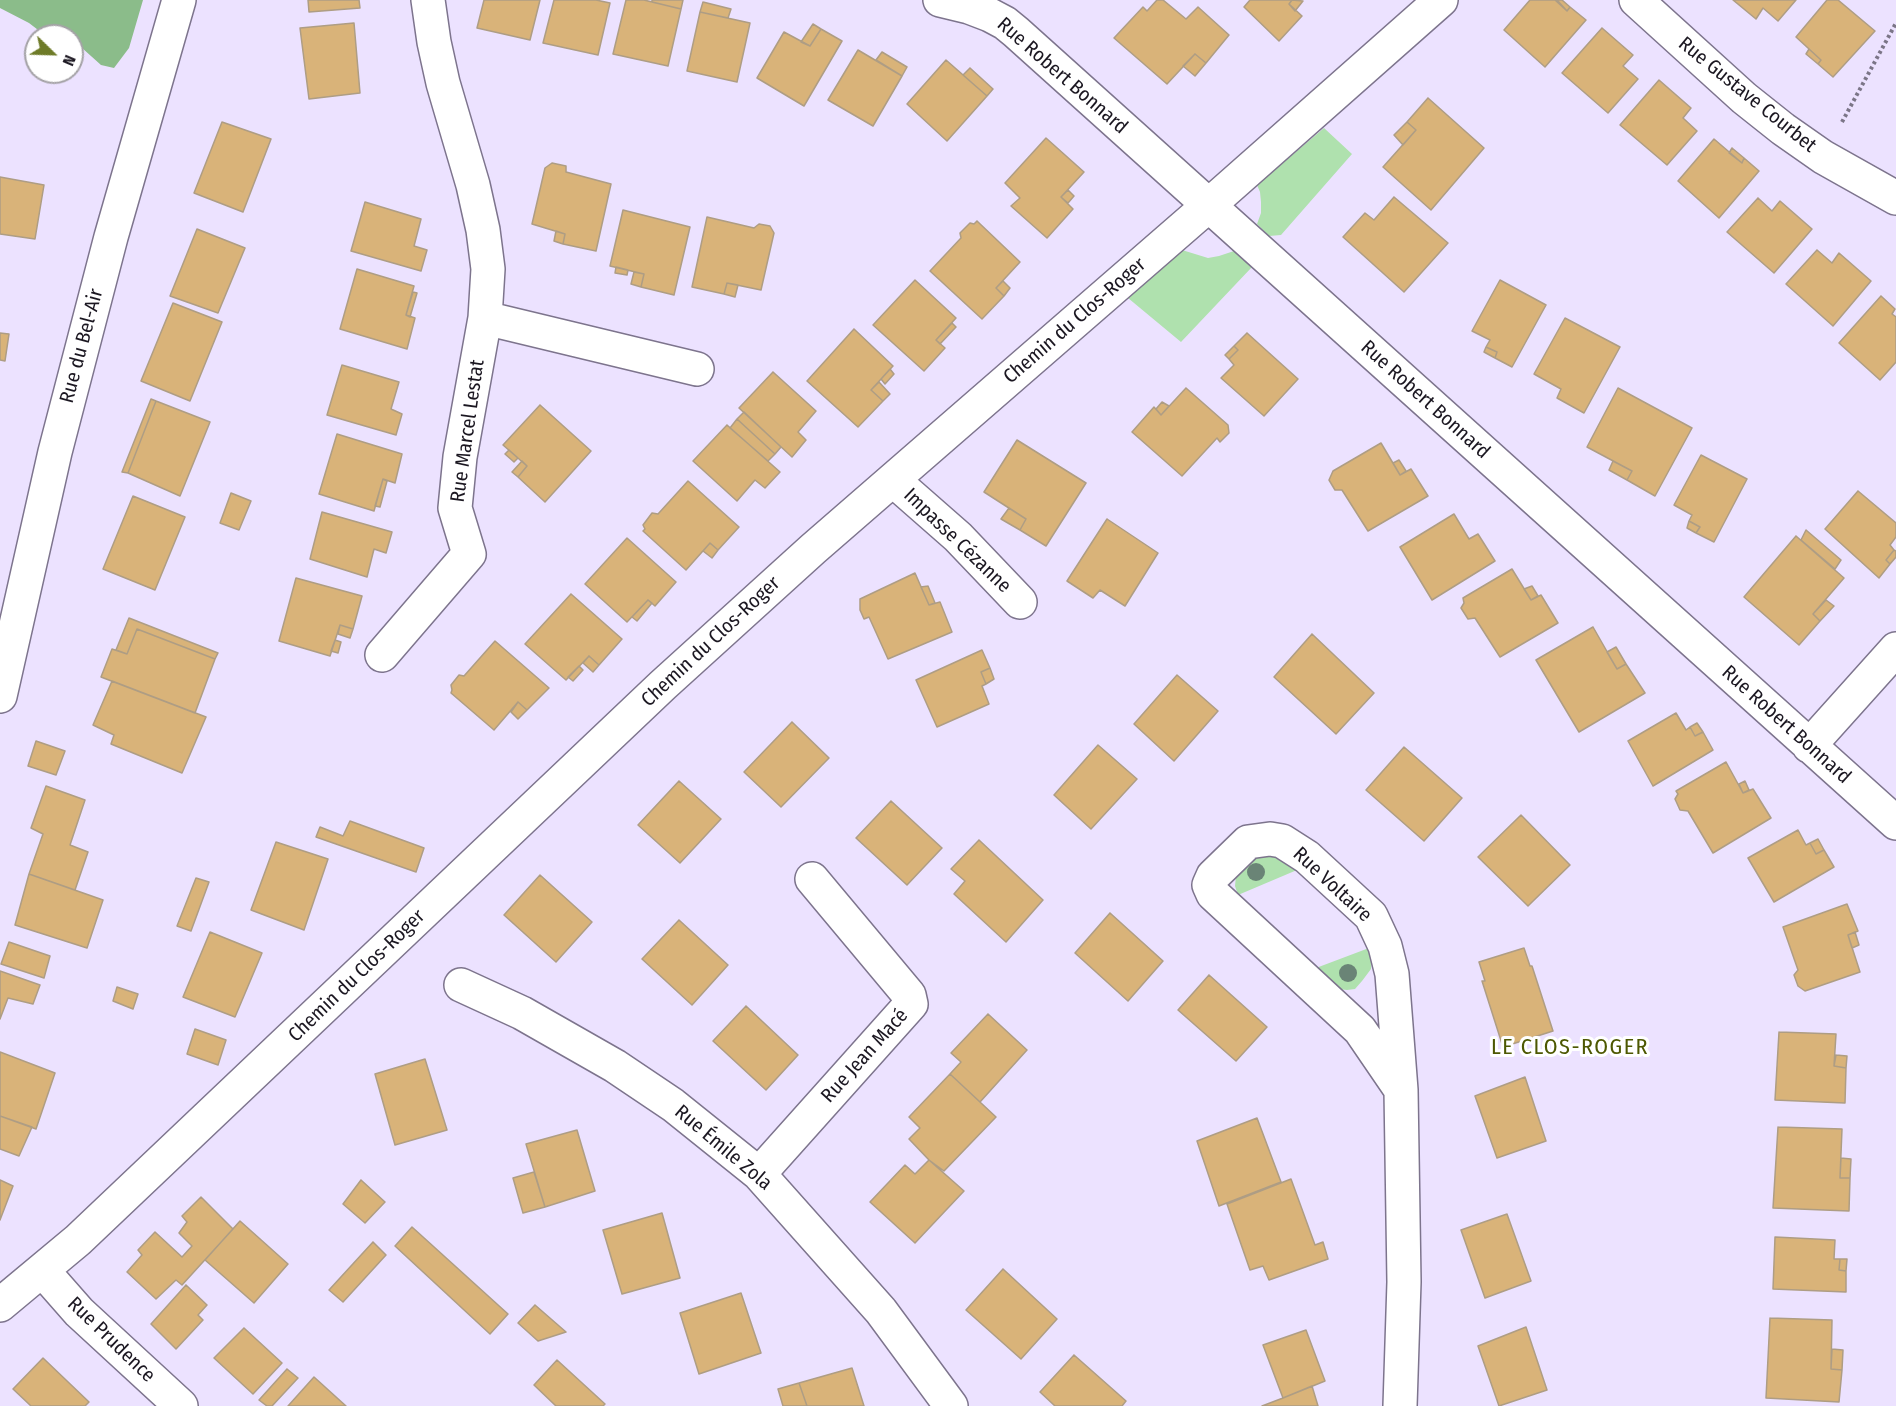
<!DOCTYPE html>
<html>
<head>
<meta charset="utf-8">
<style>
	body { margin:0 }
	#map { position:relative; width:1896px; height:1406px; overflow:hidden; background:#ece2ff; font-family:"Fira Sans Condensed",sans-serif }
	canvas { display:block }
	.north { position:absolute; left:24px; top:24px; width:60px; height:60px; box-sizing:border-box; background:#fff; border:2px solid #a4a2a6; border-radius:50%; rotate:113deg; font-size:16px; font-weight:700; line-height:24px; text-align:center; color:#1b1721 }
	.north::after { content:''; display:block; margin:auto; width:21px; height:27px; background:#6e7b28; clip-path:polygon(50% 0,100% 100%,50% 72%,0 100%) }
</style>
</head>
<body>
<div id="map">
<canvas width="1896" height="1406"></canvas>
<div class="north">N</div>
</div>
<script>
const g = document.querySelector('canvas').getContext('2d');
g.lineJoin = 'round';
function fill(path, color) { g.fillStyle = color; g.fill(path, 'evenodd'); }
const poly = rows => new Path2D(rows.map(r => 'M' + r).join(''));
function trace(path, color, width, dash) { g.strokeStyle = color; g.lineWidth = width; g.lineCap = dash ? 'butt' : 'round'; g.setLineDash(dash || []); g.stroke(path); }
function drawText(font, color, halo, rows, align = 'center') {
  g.font = font + ' "Fira Sans Condensed",sans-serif'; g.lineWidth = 6; g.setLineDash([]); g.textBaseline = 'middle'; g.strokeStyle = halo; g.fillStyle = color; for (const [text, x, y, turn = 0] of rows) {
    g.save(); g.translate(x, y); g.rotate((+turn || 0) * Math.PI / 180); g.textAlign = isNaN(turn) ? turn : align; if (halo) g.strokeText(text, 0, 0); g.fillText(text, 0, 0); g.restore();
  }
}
fill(poly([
	[1324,128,1352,154,1281,235,1269,236,1257,224,1261,213,1261,202,1260,192,1257,185],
	[1182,250,1208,258,1219,256,1234,251,1252,267,1181,342,1128,298],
	[1267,855,1277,856,1297,870,1238,895,1235,886,1236,876,1254,857],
	[1369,948,1372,957,1371,969,1362,981,1355,989,1347,990,1338,989,1316,968]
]), '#afe1ae');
fill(poly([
	[0,0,143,0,129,48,114,68,101,65,72,39,72,36,46,36,29,23,0,8]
]), '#8bbc8a');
const building = poly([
	[308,0,359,0,360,8,309,12,308,0],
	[484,0,540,0,530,40,477,28,484,0],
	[554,0,596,0,610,3,598,55,543,43,554,0],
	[626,0,644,0,681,9,668,66,613,54,626,0],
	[652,0,683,0,681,9,652,2,652,0],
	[1157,0,1163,0,1186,19,1198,7,1229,35,1206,63,1195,54,1167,84,1114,38,1143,7,1147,11,1157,0],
	[1250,0,1292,0,1289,4,1302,16,1279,41,1244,7,1250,0],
	[1292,0,1303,1,1295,11,1289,4,1292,0],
	[1530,0,1555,0,1567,11,1570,7,1586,20,1545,67,1504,30,1530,0],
	[1557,0,1562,0,1570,7,1567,11,1557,0],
	[1733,0,1796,0,1778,21,1763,8,1756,19,1733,0],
	[1827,0,1838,0,1875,31,1833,77,1818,64,1821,60,1796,37,1827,0],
	[703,2,731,9,728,18,700,12,703,2],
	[700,12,750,23,737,82,687,71,700,12],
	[354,23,360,93,309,99,300,28,354,23],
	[813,24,821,29,810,46,801,42,813,24],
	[1602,28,1633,55,1623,66,1638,79,1608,113,1562,73,1602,28],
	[821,29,842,41,804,106,757,78,784,32,810,46,821,29],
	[1809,49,1821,60,1818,64,1806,54,1809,49],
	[858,50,902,76,873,126,828,100,858,50],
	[882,52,907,67,902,76,876,60,882,52],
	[1195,54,1206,63,1195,76,1183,66,1195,54],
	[946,60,987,96,947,141,907,104,946,60],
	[970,68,993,89,987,96,963,75,970,68],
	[1659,80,1691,108,1683,118,1697,131,1667,165,1620,125,1659,80],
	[1428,98,1484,148,1431,210,1383,167,1416,130,1407,122,1428,98],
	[222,122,271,139,243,212,194,193,222,122],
	[1407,122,1416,130,1403,145,1394,135,1407,122],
	[1046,138,1084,172,1061,197,1073,209,1047,238,1011,206,1020,198,1005,183,1046,138],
	[1714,139,1742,163,1744,158,1759,171,1719,218,1678,181,1714,139],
	[1732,148,1744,158,1742,163,1729,153,1732,148],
	[552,163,566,166,566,172,611,184,596,251,563,244,565,234,532,224,545,168,552,163],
	[0,177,44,185,35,239,0,234,0,177],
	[1068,190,1074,196,1068,203,1061,197,1068,190],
	[1394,197,1448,243,1404,292,1343,237,1365,213,1374,220,1394,197],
	[1758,198,1772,211,1780,201,1812,229,1774,273,1727,232,1758,198],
	[365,202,421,219,414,246,427,250,421,271,351,251,365,202],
	[623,210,690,227,674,295,641,287,644,274,610,266,623,210],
	[707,217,754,228,759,224,770,226,774,233,761,290,727,283,724,294,692,287,707,217],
	[977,221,1020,262,996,288,1004,296,982,319,930,271,961,238,960,233,970,223,974,224,977,221],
	[197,229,245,248,218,313,170,296,197,229],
	[556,231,565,234,563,244,554,241,556,231],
	[1817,250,1832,263,1839,253,1871,281,1833,326,1786,284,1817,250],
	[616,267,628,270,627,275,615,273,616,267],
	[357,269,414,286,406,315,415,318,407,349,340,329,357,269],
	[634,272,644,274,641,287,631,284,634,272],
	[915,280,956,318,936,340,945,348,924,371,873,325,915,280],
	[1500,280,1546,305,1512,367,1495,358,1497,352,1486,347,1490,340,1472,331,1500,280],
	[1003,281,1010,288,1004,296,996,288,1003,281],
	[727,283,738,285,735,297,724,294,727,283],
	[413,292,417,293,410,317,406,315,413,292],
	[1881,296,1895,309,1892,314,1896,317,1896,362,1880,380,1839,343,1881,296],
	[173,303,222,322,190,401,141,381,173,303],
	[1565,318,1620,347,1584,413,1557,398,1561,389,1534,374,1565,318],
	[952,323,956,327,940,344,936,340,952,323],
	[854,329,893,366,871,390,883,401,858,427,807,381,854,329],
	[0,333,9,334,5,361,0,360,0,333],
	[1247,333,1298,379,1264,416,1221,378,1234,365,1229,359,1238,350,1234,346,1247,333],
	[1234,346,1238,350,1229,359,1225,355,1234,346],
	[1486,347,1497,352,1495,358,1484,352,1486,347],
	[342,365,399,382,391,409,402,414,396,435,327,415,342,365],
	[890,369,894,374,885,384,881,379,890,369],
	[773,372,816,411,798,432,806,440,792,457,739,408,773,372],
	[879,382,890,394,883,401,871,390,879,382],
	[1186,388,1228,425,1229,433,1220,442,1217,438,1182,476,1132,432,1154,407,1161,415,1186,388],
	[1618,388,1692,428,1655,496,1627,480,1632,471,1587,447,1618,388],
	[151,399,156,401,128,473,122,472,151,399],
	[156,401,210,422,180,496,128,473,156,401],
	[1162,402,1169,406,1161,415,1156,409,1162,402],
	[540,405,591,451,545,502,518,477,527,466,503,445,540,405],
	[744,412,781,447,775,454,737,419,744,412],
	[737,419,775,454,768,461,730,428,737,419],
	[727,425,780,472,765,488,755,480,737,501,693,461,727,425],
	[337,434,402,454,395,483,383,479,374,511,319,494,337,434],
	[1017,440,1086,483,1046,546,1020,530,1026,519,984,492,1017,440],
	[1381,443,1400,475,1411,469,1428,496,1368,531,1342,490,1335,490,1329,480,1333,471,1381,443],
	[509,450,518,458,514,462,505,454,509,450],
	[1701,455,1747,479,1714,542,1696,533,1700,527,1689,521,1692,515,1674,505,1701,455],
	[1399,460,1406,471,1400,475,1393,463,1399,460],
	[522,461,527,466,518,477,512,472,522,461],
	[1613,461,1632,471,1627,480,1609,470,1613,461],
	[383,479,387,481,380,507,375,506,383,479],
	[688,481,739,527,718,550,710,543,686,570,643,531,645,529,643,525,652,513,658,514,688,481],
	[1858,491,1896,523,1896,537,1890,545,1894,550,1886,560,1890,564,1879,578,1825,529,1858,491],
	[231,493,251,501,239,530,220,523,231,493],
	[133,496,185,517,155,590,103,569,133,496],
	[1009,508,1026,519,1020,530,1001,519,1009,508],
	[322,512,392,532,386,553,374,549,367,577,310,559,322,512],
	[1454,514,1469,539,1478,534,1495,561,1432,600,1400,547,1454,514],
	[1107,519,1158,553,1125,606,1100,590,1093,598,1067,581,1107,519],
	[1689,521,1700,527,1696,533,1687,528,1689,521],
	[1806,530,1841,560,1835,569,1801,540,1806,530],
	[1796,536,1844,578,1813,614,1820,621,1799,645,1744,597,1796,536],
	[627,538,676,582,655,606,648,600,627,622,585,584,627,538],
	[710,543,718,550,712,558,703,551,710,543],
	[1894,550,1896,551,1896,557,1890,564,1886,560,1894,550],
	[1512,569,1531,600,1541,595,1558,623,1500,657,1475,618,1468,619,1461,608,1464,603,1463,598,1512,569],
	[915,573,929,605,940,602,952,632,888,659,869,617,864,619,860,610,860,599,915,573],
	[296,578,362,596,353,629,340,625,330,656,279,641,296,578],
	[928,586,935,603,929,605,921,587,928,586],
	[1532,586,1538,596,1531,600,1524,589,1532,586],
	[571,594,622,639,599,665,589,656,566,680,525,644,571,594],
	[648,600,652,603,637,621,632,617,648,600],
	[1826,600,1834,606,1820,621,1813,614,1826,600],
	[129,618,218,653,215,659,137,629,127,654,116,650,129,618],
	[340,625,353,629,350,638,338,634,340,625],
	[1593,627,1617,669,1626,664,1645,693,1579,732,1536,660,1593,627],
	[137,629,215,659,195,713,101,677,112,649,127,654,137,629],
	[1312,634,1374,693,1336,734,1274,677,1312,634],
	[335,640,341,642,338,653,331,651,335,640],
	[495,641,549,688,527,710,518,702,494,730,451,693,452,690,451,685,459,675,464,676,495,641],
	[1616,647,1626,664,1617,669,1607,652,1616,647],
	[982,650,990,668,981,672,986,684,982,686,989,704,937,727,916,680,982,650],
	[589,656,599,665,593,672,583,663,589,656],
	[579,666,583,670,573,681,568,677,579,666],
	[990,668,994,679,986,684,981,672,990,668],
	[1177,675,1218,711,1174,761,1134,724,1177,675],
	[112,681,206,717,182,773,111,744,114,735,93,725,112,681],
	[518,702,527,710,518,719,511,712,518,702],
	[1676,713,1686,730,1690,727,1695,736,1703,732,1713,750,1653,786,1628,741,1676,713],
	[792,722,829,758,781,807,744,772,792,722],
	[1697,723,1703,732,1695,736,1690,727,1697,723],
	[36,741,65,751,56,775,28,766,36,741],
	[1098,745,1137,779,1091,829,1054,795,1098,745],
	[1404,747,1462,798,1424,841,1366,790,1404,747],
	[1726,762,1743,793,1753,789,1771,818,1713,853,1688,811,1680,810,1675,799,1678,794,1676,791,1726,762],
	[679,781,721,819,680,863,638,825,679,781],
	[1745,781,1749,790,1743,793,1739,784,1745,781],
	[46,786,85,800,70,845,88,852,75,890,29,874,43,834,31,828,46,786],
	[891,801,942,848,907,885,856,838,891,801],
	[1521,815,1570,865,1528,906,1478,857,1521,815],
	[350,821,424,848,416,872,316,837,320,827,343,836,350,821],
	[1798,830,1806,845,1810,843,1816,854,1824,850,1834,867,1774,902,1748,858,1798,830],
	[1818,839,1824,850,1816,854,1810,843,1818,839],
	[979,840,1043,900,1006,942,954,894,965,881,951,869,979,840],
	[276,842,328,859,304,930,251,910,276,842],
	[29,874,103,900,87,948,15,925,29,874],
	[540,875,592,922,556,962,504,915,540,875],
	[196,878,209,882,191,931,177,926,196,878],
	[1847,904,1858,931,1848,935,1860,972,1805,991,1798,986,1794,975,1798,970,1783,927,1847,904],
	[1110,913,1163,961,1128,1001,1075,953,1110,913],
	[679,920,728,965,692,1005,642,959,679,920],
	[210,932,262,953,235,1017,183,997,210,932],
	[1855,932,1859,945,1852,948,1848,935,1855,932],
	[9,942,50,956,44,978,1,964,9,942],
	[1524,948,1530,966,1532,966,1553,1031,1503,1047,1482,981,1485,981,1479,962,1524,948],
	[0,971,40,985,33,1004,8,998,0,1019,0,971],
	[1209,975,1267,1027,1236,1061,1178,1010,1209,975],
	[117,987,138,994,133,1009,113,1001,117,987],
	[746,1006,798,1055,766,1090,713,1041,746,1006],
	[988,1014,1027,1050,980,1102,950,1074,961,1062,951,1053,988,1014],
	[195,1029,226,1040,218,1065,187,1054,195,1029],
	[1779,1032,1836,1034,1834,1066,1846,1068,1845,1103,1775,1100,1779,1032],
	[0,1052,55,1073,36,1129,0,1116,0,1052],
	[1836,1055,1847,1056,1846,1068,1834,1066,1836,1055],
	[425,1059,447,1130,395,1145,375,1074,425,1059],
	[950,1074,996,1117,944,1171,929,1160,909,1139,920,1128,909,1117,950,1074],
	[1525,1077,1546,1141,1497,1158,1475,1096,1525,1077],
	[0,1116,32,1127,19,1156,0,1149,0,1116],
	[1257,1118,1281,1182,1219,1206,1197,1141,1257,1118],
	[1778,1127,1842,1129,1840,1178,1850,1178,1849,1211,1773,1208,1778,1127],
	[577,1130,595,1191,545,1207,526,1144,577,1130],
	[1841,1158,1851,1159,1850,1178,1840,1178,1841,1158],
	[929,1160,964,1191,915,1243,870,1202,905,1165,915,1174,929,1160],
	[534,1172,545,1207,523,1213,513,1178,534,1172],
	[1291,1179,1315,1245,1323,1242,1328,1259,1269,1280,1263,1266,1250,1270,1227,1204,1291,1179],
	[0,1180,13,1186,0,1220,0,1180],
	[361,1180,385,1202,365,1223,343,1204,361,1180],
	[201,1197,233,1229,182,1285,176,1280,156,1299,127,1272,142,1255,138,1250,155,1232,182,1257,192,1246,179,1233,187,1222,182,1216,201,1197],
	[662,1213,680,1278,622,1294,603,1230,662,1213],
	[1507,1214,1531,1281,1485,1298,1461,1230,1507,1214],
	[240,1221,288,1264,254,1303,205,1260,240,1221],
	[412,1227,508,1314,490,1334,395,1246,412,1227],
	[1775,1237,1835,1240,1834,1259,1840,1259,1839,1270,1846,1271,1846,1292,1773,1289,1775,1237],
	[373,1242,386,1255,343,1302,329,1290,373,1242],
	[1840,1259,1847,1259,1846,1271,1839,1270,1840,1259],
	[1003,1269,1057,1319,1021,1359,966,1310,1003,1269],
	[186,1285,207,1305,198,1315,203,1320,176,1349,151,1324,186,1285],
	[741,1293,761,1353,699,1374,680,1313,741,1293],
	[535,1305,566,1332,538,1341,518,1323,535,1305],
	[1770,1318,1832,1320,1831,1369,1842,1370,1839,1402,1766,1398,1770,1318],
	[1526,1327,1547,1390,1499,1406,1478,1346,1526,1327],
	[244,1328,282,1363,253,1394,214,1358,244,1328],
	[1306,1330,1325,1381,1283,1398,1263,1345,1306,1330],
	[1832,1349,1843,1350,1842,1370,1831,1369,1832,1349],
	[1074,1355,1126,1401,1122,1406,1055,1406,1040,1392,1074,1355],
	[43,1358,89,1402,85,1406,31,1406,13,1389,43,1358],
	[557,1360,605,1404,603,1406,556,1406,534,1385,557,1360],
	[852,1368,864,1406,807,1406,799,1383,852,1368],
	[287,1369,298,1378,272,1406,267,1406,259,1400,287,1369],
	[314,1377,346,1406,288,1406,314,1377],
	[799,1383,807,1406,783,1406,778,1389,799,1383],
	[1312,1386,1318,1406,1262,1406,1283,1398,1312,1386]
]);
fill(building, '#d9b379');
trace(building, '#ae9d84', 1.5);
const minor = poly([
	[940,0,969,7,990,15,1005,23,1016,32,1896,823],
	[1636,0,1744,98,1783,129,1823,157,1896,198],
	[485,318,697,369],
	[893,480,958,537,1020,602],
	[382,655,469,554,455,508,460,457,485,318,488,269,483,230,473,185,443,83,434,42,428,0],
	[0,696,55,452,111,237,179,0],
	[1809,746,1896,649],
	[461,985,522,1013,615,1066,673,1105,759,1174,881,1311,951,1406],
	[759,1174,911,1004,909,995,812,879],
	[43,1271,79,1312,181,1406],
	[0,1305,78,1240,663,685,813,549,1209,205,1441,0],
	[1400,1406,1404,1282,1401,1090,1392,974,1385,946,1371,916,1307,857,1282,841,1270,839,1248,842,1213,876,1209,885,1213,894,1360,1030,1401,1090]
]);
trace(minor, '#7d748d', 36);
trace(poly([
	[1842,122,1896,23]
]), '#7b7587', 4, [3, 3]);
trace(minor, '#fff', 33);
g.fillStyle = '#6a8476';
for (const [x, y] of [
	[1256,872],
	[1348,973]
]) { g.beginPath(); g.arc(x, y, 9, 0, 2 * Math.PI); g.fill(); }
drawText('20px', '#1b1721', '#fff', [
	["Rue Robert Bonnard",1062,76,41],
	["Rue Gustave Courbet",1747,95,39],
	["Chemin du Clos-Roger",1075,321,-41],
	["Rue du Bel-Air",82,346,-75],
	["Rue Robert Bonnard",1425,400,42],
	["Rue Marcel Lestat",468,431,-82],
	["Impasse Cézanne",957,541,44],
	["Chemin du Clos-Roger",711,642,-43],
	["Rue Robert Bonnard",1786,725,42],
	["Rue Voltaire",1332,885,43],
	["Chemin du Clos-Roger",357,976,-44],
	["Rue Jean Macé",865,1056,-48],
	["Rue Émile Zola",723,1148,40],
	["Rue Prudence",111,1340,44]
]);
g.letterSpacing = '1.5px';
drawText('22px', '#4d5802', '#fff', [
	["LE CLOS-ROGER",1570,1048]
]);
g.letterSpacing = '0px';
</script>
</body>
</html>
